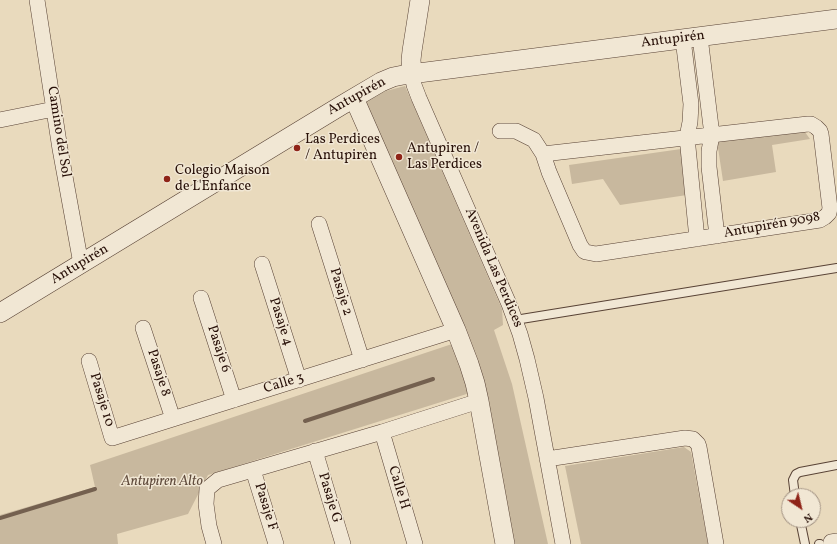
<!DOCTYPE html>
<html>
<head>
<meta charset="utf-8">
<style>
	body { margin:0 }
	#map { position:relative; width:837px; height:544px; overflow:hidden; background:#e9dabd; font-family:Vollkorn,serif }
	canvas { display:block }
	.north { position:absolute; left:781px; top:488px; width:40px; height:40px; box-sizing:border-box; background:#f1e7d4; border:1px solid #a19182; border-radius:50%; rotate:145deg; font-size:11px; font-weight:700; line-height:16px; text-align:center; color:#281008 }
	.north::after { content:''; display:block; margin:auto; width:14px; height:18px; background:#8f2418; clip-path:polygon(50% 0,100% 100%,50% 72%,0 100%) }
</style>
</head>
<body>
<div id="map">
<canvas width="837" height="544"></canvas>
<div class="north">N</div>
</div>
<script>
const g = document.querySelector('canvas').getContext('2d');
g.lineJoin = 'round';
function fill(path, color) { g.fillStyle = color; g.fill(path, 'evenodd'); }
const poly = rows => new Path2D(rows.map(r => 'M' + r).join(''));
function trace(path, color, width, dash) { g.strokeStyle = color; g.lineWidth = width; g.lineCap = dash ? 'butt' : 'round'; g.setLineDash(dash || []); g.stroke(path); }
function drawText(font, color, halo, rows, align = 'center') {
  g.font = font + ' Vollkorn,serif'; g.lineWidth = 3; g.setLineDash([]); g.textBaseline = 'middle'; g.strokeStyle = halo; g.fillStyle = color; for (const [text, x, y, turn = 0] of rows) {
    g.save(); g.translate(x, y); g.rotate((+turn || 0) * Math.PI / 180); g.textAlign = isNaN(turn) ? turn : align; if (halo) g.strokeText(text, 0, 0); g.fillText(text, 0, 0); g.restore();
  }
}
fill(poly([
	[405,86,502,309,503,325,494,330,512,384,548,544,511,544,490,417,360,103,382,92],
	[802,128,810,139,772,145,776,172,723,181,717,141],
	[681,149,687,195,620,205,603,179,572,184,569,165],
	[455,343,473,392,208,475,188,514,117,534,118,544,0,544,0,515,95,487,90,465],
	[684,447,691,452,708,544,581,544,565,466]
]), '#c8b89e');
trace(poly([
	[305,421,433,379],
	[0,518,95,489]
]), '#74604f', 4);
const service = poly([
	[515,320,837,268],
	[795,496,793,480,796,474,800,472,837,465],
	[800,520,805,544],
	[819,544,820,544]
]);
const minor = poly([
	[37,0,60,149,81,264],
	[700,37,712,135,709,151,709,167,717,236],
	[683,39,691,104,690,122,687,137,697,239],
	[412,74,414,85,419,98,509,304,520,334,527,359,536,398,563,544],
	[0,120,54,109],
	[808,124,811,124,816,127,820,131,821,134,830,208,829,213,825,217,820,220,596,254,586,252,584,251,580,245,549,172,543,154,808,124],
	[500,131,516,131,534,140,543,154],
	[319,224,362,360],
	[262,264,299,380],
	[201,298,234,400],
	[143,328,173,419],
	[89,361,112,438,456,330],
	[382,432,415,544],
	[315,451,343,544],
	[547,459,685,438,693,439,698,444,699,447,716,544],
	[253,470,276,544],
	[831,542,837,541],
	[214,544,209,526,206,504,207,489,218,480,382,432,479,401]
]);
const tertiary = poly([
	[412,74,411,60,412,51,420,0],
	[354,98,456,330,469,364,475,383,479,401,505,544],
	[0,313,342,105,381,82,393,77,403,75,837,19]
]);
trace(service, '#584235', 10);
trace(minor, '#584235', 16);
trace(tertiary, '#584235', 20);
trace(service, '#f1e7d4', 8);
trace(minor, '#f1e7d4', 15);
trace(tertiary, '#f1e7d4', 19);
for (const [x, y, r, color] of [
	[297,148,4,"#8f2418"],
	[399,157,4,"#8f2418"],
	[167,179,4,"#8f2418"]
]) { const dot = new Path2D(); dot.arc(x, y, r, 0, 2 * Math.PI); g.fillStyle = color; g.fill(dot); trace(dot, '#f1e7d4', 1.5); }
drawText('14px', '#281008', '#f1e7d4', [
	["Antupirén",673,40,-7],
	["Antupirén",357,97,-29],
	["Camino del Sol",58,132,81],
	["Antupirén 9098",772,226,-10],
	["Antupirén",80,265,-31],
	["Avenida Las Perdices",493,268,67],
	["Pasaje 2",340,292,73],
	["Pasaje 4",280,322,72],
	["Pasaje 6",218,349,72],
	["Pasaje 8",158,373,72],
	["Calle 3",284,384,-17],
	["Pasaje 10",101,400,73],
	["Calle H",398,488,73],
	["Pasaje G",329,498,73],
	["Pasaje F",265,507,73]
]);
drawText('14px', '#281008', '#f1e7d4', [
	["Las Perdices",305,140],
	["/ Antupiren",305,156],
	["Antupiren /",407,149],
	["Las Perdices",407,165],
	["Colegio Maison",175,171],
	["de L'Enfance",175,187]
], 'left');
drawText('italic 14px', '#604b3c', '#f1e7d4', [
	["Antupiren Alto",162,482]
]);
</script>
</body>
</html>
